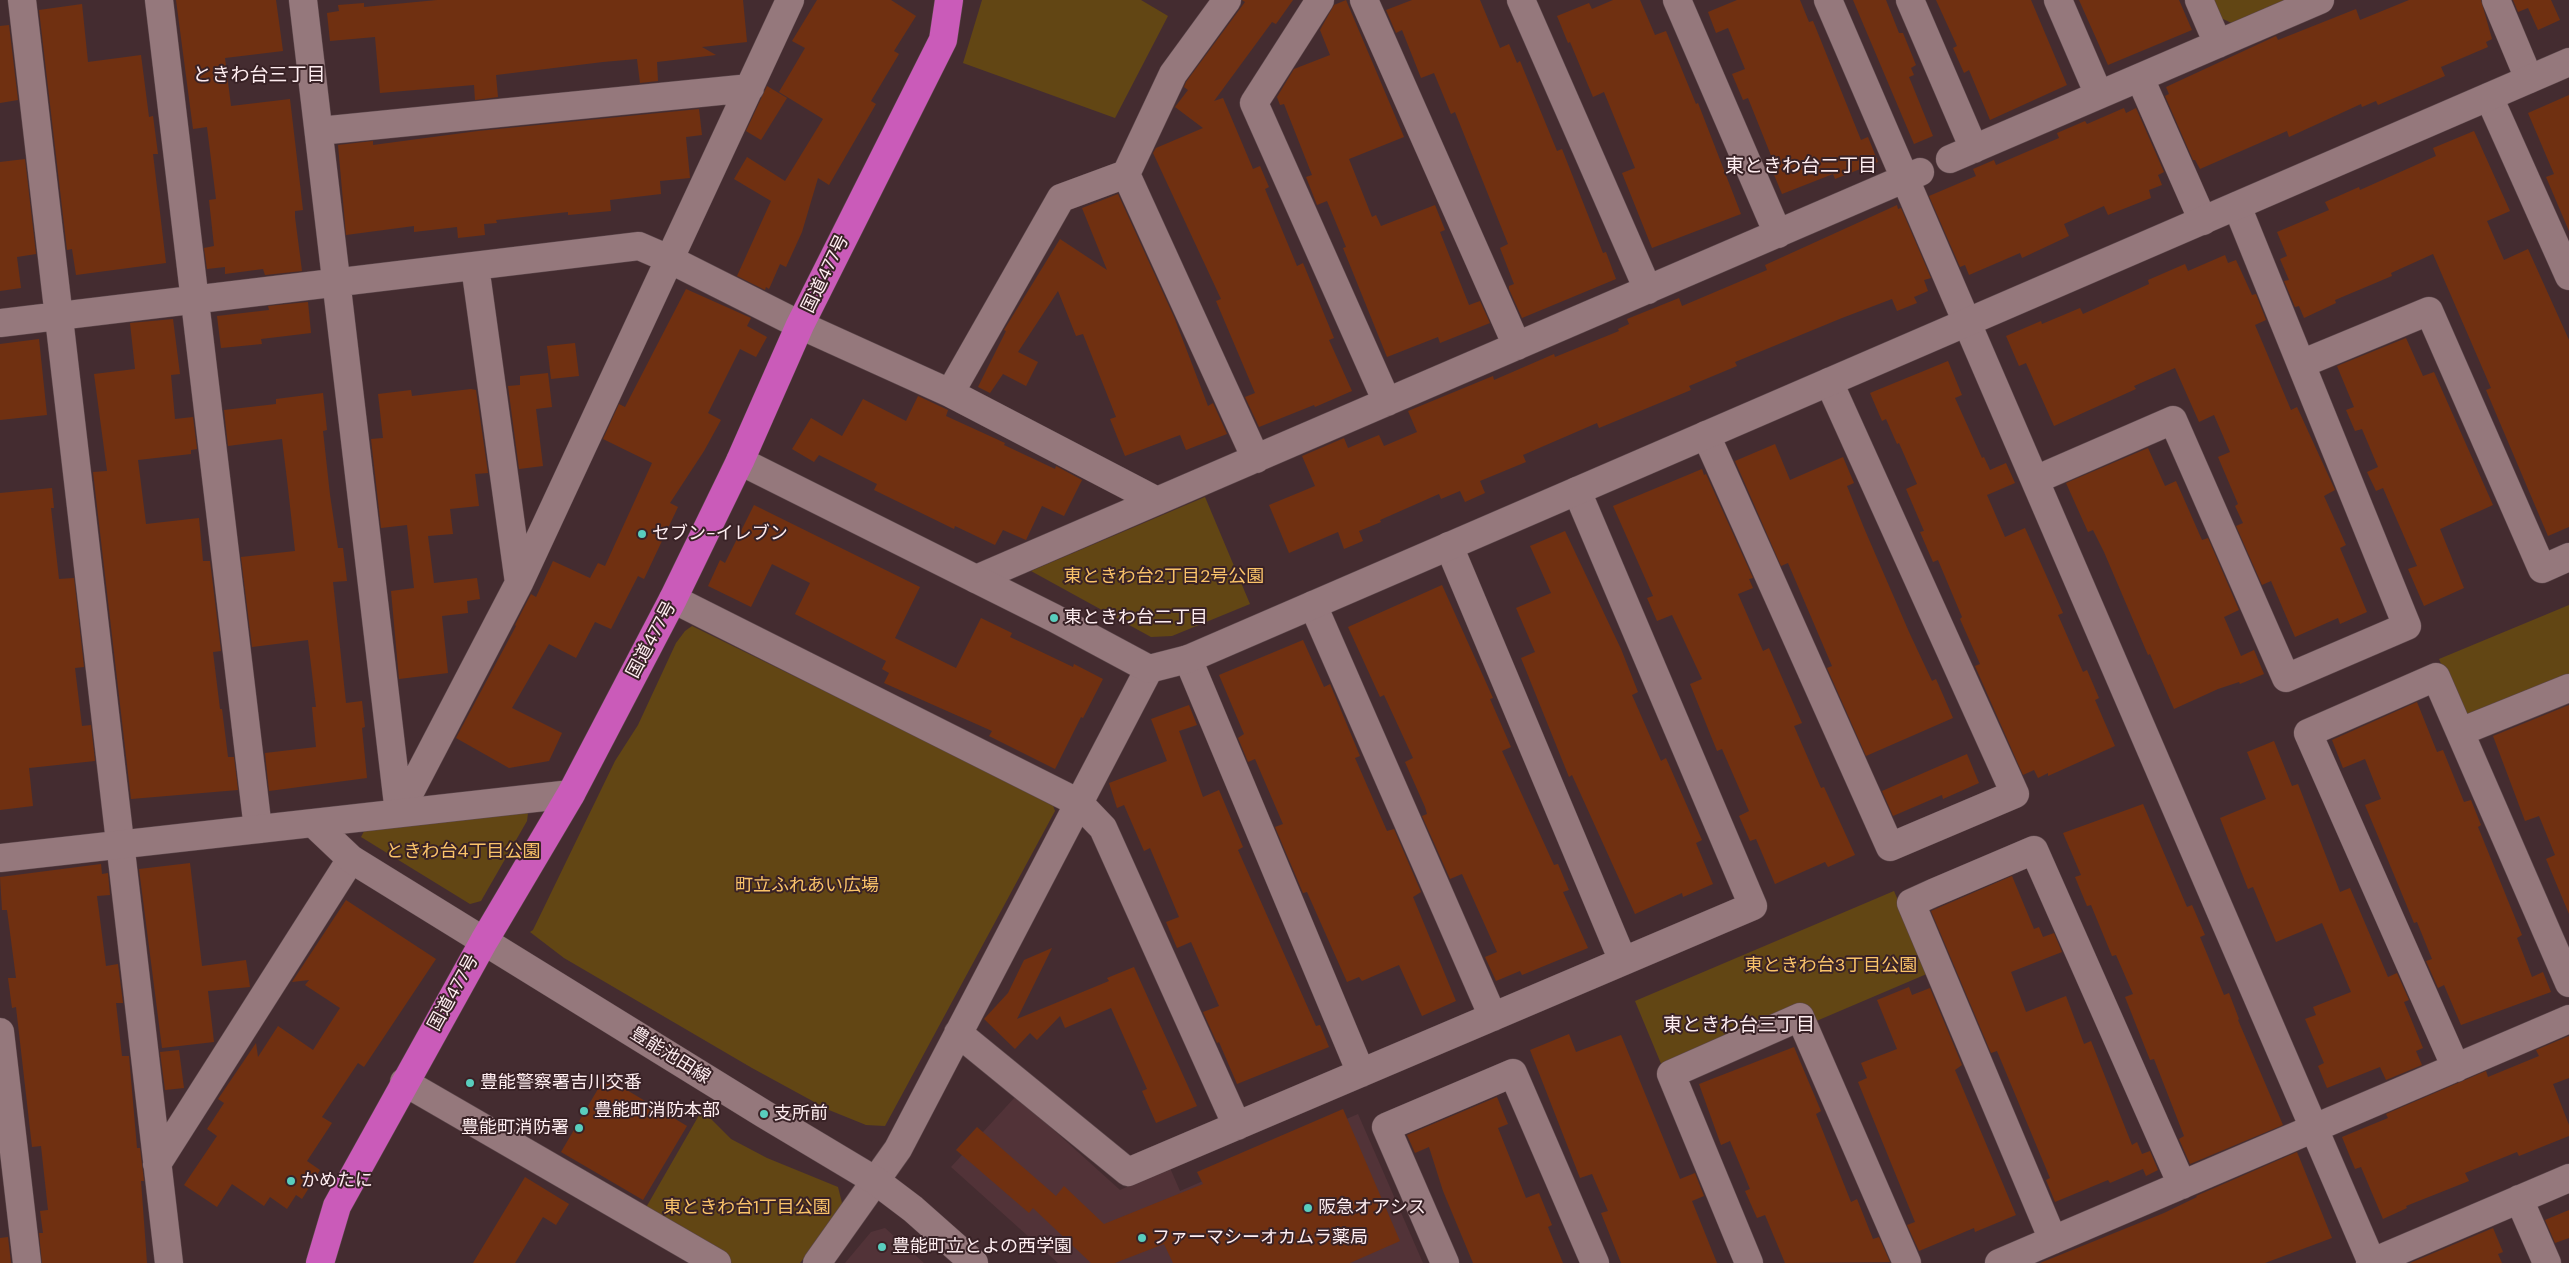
<!DOCTYPE html>
<html>
<head>
<meta charset="utf-8">
<style>
	body { margin:0 }
	canvas { display:block; background:#442c30 }
</style>
</head>
<body>
<canvas width="2569" height="1263"></canvas>
<script>
const g = document.querySelector('canvas').getContext('2d');
g.lineJoin = 'round';
function fill(path, color) { g.fillStyle = color; g.fill(path, 'evenodd'); }
const poly = rows => new Path2D(rows.map(r => 'M' + r).join(''));
function trace(path, color, width, dash) { g.strokeStyle = color; g.lineWidth = width; g.lineCap = dash ? 'butt' : 'round'; g.setLineDash(dash || []); g.stroke(path); }
function drawText(font, color, halo, rows, align = 'center') {
  g.font = font + ' "DM Sans","Noto Sans JP",sans-serif'; g.lineWidth = 4; g.setLineDash([]); g.textBaseline = 'middle'; g.strokeStyle = halo; g.fillStyle = color; for (const [text, x, y, turn = 0] of rows) {
    g.save(); g.translate(x, y); g.rotate((+turn || 0) * Math.PI / 180); g.textAlign = isNaN(turn) ? turn : align; if (halo) g.strokeText(text, 0, 0); g.fillText(text, 0, 0); g.restore();
  }
}
fill(poly([
	[1016,1096,1120,1190,1170,1168,1180,1191,1358,1114,1423,1263,1058,1263,951,1167],
	[885,1228,924,1263,845,1263,871,1232]
]), '#523338');
fill(poly([
	[982,0,1141,0,1168,16,1115,118,963,63],
	[2213,0,2304,0,2238,26,2221,18],
	[1205,497,1250,604,1172,636,1151,637,1031,571],
	[2569,605,2569,679,2476,718,2461,711,2439,659],
	[692,626,1052,803,1055,811,885,1126,866,1125,829,1110,752,1068,564,958,530,932,533,930,615,761,638,725,676,643,685,631],
	[518,804,528,813,527,821,481,901,470,904,361,837,369,822],
	[1894,891,1929,973,1814,1022,1807,1005,1662,1066,1635,1001],
	[702,1110,731,1139,767,1158,838,1187,843,1207,800,1263,732,1263,644,1211]
]), '#624614');
fill(poly([
	[176,0,276,0,283,51,225,58,231,106,290,99,303,210,295,211,295,217,302,271,265,275,263,269,225,274,225,267,207,269,204,248,214,246,209,200,216,199,207,127,193,129],
	[437,0,743,0,747,42,702,47,716,55,657,62,658,81,640,83,637,59,603,62,496,75,498,97,475,100,474,85,380,93,375,37,330,41,327,13,339,11,338,5,364,3,364,7],
	[817,0,891,0,916,16,894,51,899,54,871,101,876,104,829,185,818,178,802,232,786,267,780,264,769,289,766,287,765,290,737,276,771,201,734,179,747,157,785,181,823,119,779,92,805,48,792,41],
	[1242,0,1293,0,1276,24,1272,22,1214,101,1223,98,1253,169,1260,166,1269,187,1265,189,1297,266,1303,263,1334,338,1329,340,1352,391,1315,407,1314,405,1259,427,1245,397,1255,393,1216,301,1221,299,1153,153,1156,148,1203,128,1175,107,1188,90,1184,87,1186,82,1245,2],
	[1346,0,1404,137,1349,159,1372,217,1376,215,1381,226,1435,205,1445,230,1440,232,1469,305,1480,301,1490,323,1440,343,1438,337,1387,357,1343,248,1346,247,1327,201,1317,205,1306,177,1312,175,1284,104,1280,105,1277,97,1294,69,1330,55,1320,30,1334,5],
	[1412,0,1480,0,1500,48,1509,44,1517,63,1520,61,1557,151,1562,149,1603,253,1606,252,1616,279,1522,318,1509,289,1509,286,1514,284,1500,248,1508,244,1455,112,1451,114,1434,73,1421,78,1402,30,1396,33,1386,10],
	[1613,0,1640,0,1655,35,1666,31,1696,104,1698,103,1741,214,1652,248,1622,173,1635,168,1604,92,1593,97,1570,42,1568,43,1557,16,1589,3,1592,9],
	[1737,0,1800,0,1809,22,1813,21,1861,140,1868,137,1878,162,1835,179,1833,174,1782,194,1770,165,1774,163,1748,98,1743,100,1732,74,1745,69,1728,28,1716,33,1708,12],
	[1853,0,1886,0,1899,33,1903,33,1916,65,1911,68,1914,75,1909,77,1933,136,1914,144],
	[1936,0,2031,0,2067,85,1990,120,1969,70,1964,73,1953,48,1957,46],
	[2079,0,2179,0,2192,30,2108,65],
	[2409,0,2481,0,2492,39,2486,42,2488,47,2441,67,2445,76,2378,105,2376,101,2362,107,2361,104,2289,137,2287,131,2200,169,2195,160,2193,160,2165,96,2169,94,2166,87,2276,36,2278,40,2356,9,2360,20],
	[2513,0,2551,0,2560,20,2538,30,2528,8,2518,12],
	[82,4,88,62,141,55,149,117,153,116,158,154,153,154,166,263,76,275,72,249,67,250,39,10],
	[9,25,18,100,0,103,0,26],
	[767,86,787,98,761,140,746,131],
	[2569,95,2569,231,2546,177,2554,174,2528,113],
	[2124,108,2126,113,2136,108,2164,172,2158,175,2162,185,2149,190,2151,198,2108,215,2104,206,2064,224,2069,236,2022,258,2020,253,1969,275,1965,265,1960,267,1929,196,1976,176,1973,169,1994,160,1996,165,2059,138,2057,133,2085,121,2087,124],
	[699,109,702,135,686,137,690,178,660,181,661,194,610,200,611,211,568,215,568,212,496,220,497,223,484,224,485,235,458,238,457,227,414,232,414,226,346,235,338,145,373,141,373,145,478,131],
	[2474,131,2510,211,2487,221,2504,260,2528,249,2569,340,2569,527,2548,536,2486,390,2491,388,2433,254,2391,273,2392,276,2335,300,2336,303,2304,318,2299,306,2295,307,2284,281,2289,280,2280,259,2287,256,2277,232,2329,210,2325,202,2359,187,2360,190,2436,156,2433,148],
	[25,159,36,254,17,257,21,288,0,291,0,162],
	[1118,194,1174,317,1208,406,1213,403,1227,434,1186,450,1180,435,1125,456,1110,419,1116,417,1083,334,1076,336,1058,291,1018,352,1038,362,1026,386,1003,374,990,393,978,387,1006,331,1004,330,1060,239,1107,270,1082,208],
	[1897,205,1898,209,1901,208,1931,278,1924,280,1928,291,1914,297,1917,303,1897,311,1892,299,1842,318,1735,362,1737,366,1689,386,1691,390,1599,428,1597,423,1523,455,1526,462,1480,481,1485,493,1465,502,1460,491,1441,499,1439,494,1380,520,1381,522,1359,531,1363,541,1344,549,1338,532,1289,553,1269,505,1315,486,1302,456,1344,438,1348,448,1379,435,1384,446,1417,432,1408,411,1493,376,1494,380,1554,354,1555,357,1619,331,1618,329,1629,324,1627,319,1679,298,1682,306,1767,270,1765,265],
	[2225,255,2228,263,2236,260,2252,295,2256,294,2266,320,2255,325,2291,410,2297,407,2335,490,2324,496,2346,545,2340,548,2367,612,2340,624,2338,618,2295,637,2271,581,2262,585,2236,526,2243,523,2235,506,2238,504,2218,457,2230,452,2214,415,2199,422,2175,368,2134,386,2136,389,2054,426,2026,363,2019,366,2006,336,2041,321,2042,324,2080,308,2083,314,2149,284,2148,280,2185,264,2188,271],
	[686,289,751,318,747,326,767,337,756,357,740,349,708,413,721,420,704,451,670,503,678,507,644,579,638,576,611,629,595,622,576,658,549,644,512,708,562,733,549,761,509,768,456,738,516,626,515,625,531,594,536,597,553,561,590,578,598,563,605,566,652,463,603,439,619,404,625,407],
	[308,302,311,333,261,339,262,344,221,348,217,316,269,310,268,306],
	[173,319,180,374,171,375,175,419,193,417,197,449,191,450,191,454,138,460,146,524,199,518,203,561,210,561,221,651,213,652,220,709,222,709,228,757,234,757,238,790,131,799,93,472,107,471,94,374,135,369,130,323],
	[2406,338,2423,376,2434,372,2493,505,2440,529,2464,588,2424,606,2408,569,2417,566,2383,488,2376,491,2367,472,2378,467,2362,429,2355,431,2346,410,2354,407,2337,366],
	[39,339,47,415,0,420,0,344],
	[575,343,579,376,551,379,547,346],
	[1948,361,1962,395,1955,398,1982,458,1984,457,1990,470,2006,463,2015,483,1987,495,2005,537,2025,528,2063,613,2058,615,2083,672,2087,670,2099,698,2095,700,2115,746,2048,776,2048,773,2038,778,2034,770,2023,775,1975,666,1980,664,1960,619,1962,617,1938,560,1933,562,1920,532,1924,531,1906,489,1917,484,1899,443,1897,444,1886,419,1882,421,1870,393],
	[548,373,552,407,536,409,543,466,519,469,508,386,520,385,520,376],
	[471,389,476,390,488,473,475,474,479,506,450,509,453,534,428,536,434,583,477,578,480,599,467,601,468,613,442,616,448,673,399,679,391,591,414,588,407,525,381,528,371,439,383,438,378,394,411,390,412,396],
	[323,393,327,430,323,431,330,495,338,548,343,548,347,581,333,582,346,703,362,701,365,727,362,728,367,778,269,791,265,753,316,747,312,707,316,707,308,640,252,647,241,557,295,551,288,488,282,439,228,446,224,410,276,404,276,399],
	[918,396,948,410,946,416,1005,443,1004,445,1055,469,1056,466,1082,480,1064,516,1042,506,1026,540,1003,530,995,545,955,526,954,529,874,490,877,484,819,455,814,462,792,449,811,418,842,436,863,399,906,421],
	[1775,444,1790,480,1843,457,1854,483,1847,486,1864,528,1909,632,1932,681,1936,679,1953,718,1866,756,1827,668,1832,666,1788,563,1781,566,1735,461],
	[2148,448,2165,486,2176,481,2202,540,2208,538,2239,610,2224,617,2241,656,2254,650,2264,674,2240,684,2239,682,2218,689,2174,709,2150,654,2148,655,2104,552,2093,530,2088,532,2066,483],
	[1702,469,1704,475,1706,474,1753,578,1749,579,1753,588,1738,594,1763,651,1769,648,1802,723,1794,726,1821,788,1824,787,1855,855,1828,867,1825,862,1775,884,1756,839,1750,841,1739,816,1749,811,1722,749,1717,751,1690,684,1702,679,1672,615,1657,621,1647,598,1653,596,1613,506],
	[52,488,54,508,51,508,59,579,74,578,84,667,75,668,82,726,91,725,95,761,29,768,33,806,0,810,0,493],
	[754,505,920,587,895,638,956,668,981,618,1012,633,1010,637,1073,667,1074,664,1103,679,1083,718,1081,717,1055,769,989,736,992,731,884,683,889,673,882,669,886,661,795,614,810,583,772,564,751,607,708,586,720,560,725,563],
	[1565,531,1621,649,1638,692,1632,695,1661,761,1666,758,1702,840,1696,843,1713,884,1683,897,1682,893,1635,914,1572,775,1569,777,1521,658,1535,652,1516,608,1551,593,1530,546],
	[1442,585,1493,698,1490,699,1511,747,1502,751,1554,865,1558,864,1569,890,1563,892,1588,948,1522,975,1520,971,1496,981,1485,957,1497,952,1462,874,1450,879,1422,816,1427,814,1425,807,1405,762,1413,758,1384,695,1380,697,1348,627],
	[1303,640,1324,687,1330,684,1360,756,1355,758,1387,831,1394,829,1421,892,1413,897,1456,1001,1422,1016,1399,965,1362,981,1359,977,1347,982,1307,892,1303,893,1275,827,1283,824,1255,759,1248,762,1238,738,1244,734,1219,675],
	[2417,702,2437,752,2443,750,2464,802,2471,800,2481,825,2478,827,2522,935,2517,938,2532,977,2543,972,2551,992,2461,1025,2444,985,2438,988,2426,961,2432,959,2417,922,2414,923,2365,805,2381,799,2365,759,2343,768,2332,740],
	[1189,705,1197,725,1179,731,1203,797,1219,790,1243,847,1238,850,1316,1026,1320,1025,1329,1047,1237,1084,1219,1042,1217,1043,1203,1012,1219,1006,1191,942,1177,948,1166,922,1179,917,1150,848,1144,851,1124,805,1117,808,1109,783,1167,761,1151,719],
	[2569,705,2569,914,2546,859,2555,855,2539,816,2525,821,2493,736],
	[2274,741,2292,786,2298,784,2340,892,2350,888,2388,977,2397,973,2409,1000,2404,1002,2423,1048,2416,1051,2422,1065,2386,1080,2380,1067,2327,1088,2318,1066,2324,1063,2305,1019,2316,1015,2313,1007,2351,992,2322,923,2276,942,2253,887,2248,889,2220,818,2266,799,2247,752],
	[1967,754,1979,783,1943,799,1942,795,1893,816,1882,791],
	[2143,804,2187,907,2192,905,2205,935,2200,937,2224,995,2229,993,2239,1019,2238,1020,2283,1125,2190,1164,2179,1139,2184,1136,2154,1059,2150,1060,2125,997,2133,994,2116,955,2112,956,2091,905,2087,906,2075,877,2081,875,2063,833],
	[190,863,202,966,246,960,250,987,208,991,214,1042,162,1048,139,869],
	[101,864,102,874,108,873,110,895,97,896,106,966,118,964,123,1003,116,1003,122,1056,129,1056,137,1148,140,1148,144,1181,141,1181,147,1263,42,1263,39,1233,43,1233,40,1211,48,1210,41,1146,32,1147,16,1007,12,1008,8,978,16,978,7,910,2,910,0,877],
	[2012,876,2034,929,2039,927,2043,937,2054,933,2062,952,2011,972,2026,1012,2066,996,2084,1044,2091,1041,2132,1145,2137,1142,2142,1154,2150,1151,2158,1170,2146,1176,2143,1169,2110,1183,2108,1180,2055,1202,2046,1180,2050,1178,1997,1051,1991,1053,1931,911],
	[346,900,436,959,364,1067,358,1063,322,1117,332,1123,307,1161,320,1170,302,1199,296,1195,287,1209,270,1197,264,1206,232,1184,217,1207,184,1185,217,1136,207,1129,224,1103,218,1099,256,1043,258,1057,278,1026,313,1050,340,1008,305,985,309,980,292,982],
	[1052,948,1017,1019,1109,981,1107,978,1134,967,1197,1106,1156,1123,1142,1091,1147,1089,1111,1008,1065,1028,1060,1016,1037,1040,1030,1033,1015,1049,984,1019,1008,993,1024,960],
	[1909,987,1912,995,1930,988,1962,1065,1955,1070,2016,1215,1975,1232,1974,1228,1919,1251,1907,1225,1915,1222,1858,1082,1867,1078,1861,1063,1897,1049,1877,1000],
	[1569,1034,1576,1052,1621,1035,1680,1179,1695,1173,1704,1196,1692,1201,1717,1263,1621,1263,1601,1213,1608,1211,1592,1174,1580,1178,1530,1050],
	[2569,1036,2569,1078,2553,1084,2569,1125,2569,1136,2519,1156,2517,1152,2465,1173,2469,1181,2406,1206,2407,1208,2383,1219,2361,1167,2355,1169,2342,1137,2388,1118,2386,1114,2486,1071,2488,1077,2539,1056,2536,1050],
	[1794,1047,1821,1111,1816,1114,1851,1202,1857,1199,1873,1239,1879,1237,1890,1262,1785,1263,1765,1215,1757,1218,1745,1191,1750,1189,1730,1141,1721,1145,1699,1084],
	[179,1050,184,1088,165,1090,160,1052],
	[605,1077,687,1126,643,1200,561,1152],
	[1497,1097,1508,1124,1498,1128,1526,1198,1539,1193,1552,1225,1548,1227,1563,1263,1473,1263,1443,1191,1429,1147,1415,1153,1407,1135],
	[1343,1109,1400,1241,1350,1263,1173,1263,1164,1244,1115,1263,1091,1263,1033,1208,1029,1213,956,1150,977,1127,1056,1196,1064,1186,1104,1224,1203,1184,1197,1172],
	[2297,1152,2332,1238,2265,1263,2040,1263,2164,1213,2197,1197,2196,1196],
	[525,1177,569,1204,556,1225,543,1217,515,1263,473,1263],
	[2569,1210,2569,1238,2555,1243,2545,1220],
	[2493,1228,2503,1252,2498,1254,2502,1263,2410,1263],
	[8,1237,11,1263,0,1263,0,1238]
]), '#703011');
const street = poly([
	[22,0,169,1263],
	[159,0,258,829],
	[303,0,399,813],
	[1320,0,1254,103,1387,402],
	[1364,0,1517,346],
	[1521,0,1648,290],
	[1677,0,1778,234],
	[1828,0,2372,1263],
	[1910,0,1974,149],
	[2058,0,2099,95],
	[2199,0,2218,44],
	[2496,0,2529,79],
	[2140,78,2203,221],
	[2489,97,2569,276],
	[319,131,750,88],
	[1950,159,2320,0],
	[1126,174,1173,74,1227,0],
	[475,266,519,583],
	[0,323,639,246,669,259,800,325,950,393,1157,501],
	[2301,364,2429,311,2542,569,2569,557],
	[950,393,1061,198,1126,174,1256,459],
	[1706,435,1890,847,2015,794,1829,382],
	[2035,480,2173,420,2286,678,2407,626,2237,206],
	[1449,546,1623,961],
	[976,579,1920,172],
	[673,599,1079,803,1103,828,1237,1126],
	[1313,605,1493,1017],
	[1188,659,1361,1073],
	[2460,732,2569,688],
	[399,813,519,583,790,0],
	[0,1032,27,1263],
	[958,1033,1128,1172,1753,906,1577,491],
	[2456,1068,2308,733,2436,677,2569,983],
	[404,1082,717,1263],
	[157,1164,351,859],
	[2519,1199,2547,1263],
	[2053,1240,1911,903,1933,893,2034,850,2182,1185],
	[817,1263,898,1149,1149,669],
	[1445,1263,1386,1127,1513,1073,1595,1263],
	[1749,1263,1671,1074,1800,1017,1907,1263],
	[1999,1263,2569,1019],
	[2370,1263,2569,1178]
]);
const secondary = poly([
	[740,461,1054,618,1149,669,1188,659,2569,62],
	[313,823,351,859,764,1114,876,1181,913,1209,974,1263],
	[0,858,571,794]
]);
const highway = poly([
	[320,1263,337,1206,484,941,571,794,673,599,740,461,800,325,943,40,949,0]
]);
trace(street, '#5d484c', 29);
trace(secondary, '#5d484c', 29);
trace(highway, '#5d484c', 29);
trace(street, '#95787c', 28);
trace(secondary, '#95787c', 28);
trace(highway, '#ca5bb9', 28);
for (const [x, y, r, color] of [
	[642,534,5,"#59cebe"],
	[1054,618,5,"#59cebe"],
	[470,1083,5,"#59cebe"],
	[584,1111,5,"#59cebe"],
	[764,1114,5,"#59cebe"],
	[579,1128,5,"#59cebe"],
	[291,1181,5,"#59cebe"],
	[1308,1208,5,"#59cebe"],
	[1142,1238,5,"#59cebe"],
	[882,1247,5,"#59cebe"]
]) { const dot = new Path2D(); dot.arc(x, y, r, 0, 2 * Math.PI); g.fillStyle = color; g.fill(dot); trace(dot, '#392226', 2); }
drawText('18px', '#feedf0', '#392226', [
	["国道477号",826,274,-64],
	["国道477号",652,640,-62],
	["国道477号",454,993,-61],
	["豊能池田線",670,1056,32]
]);
drawText('18px', '#feedf0', '#392226', [
	["セブン-イレブン",652,534],
	["東ときわ台二丁目",1064,618],
	["豊能警察署吉川交番",480,1083],
	["豊能町消防本部",594,1111],
	["支所前",774,1114],
	["豊能町消防署",569,1128,"right"],
	["かめたに",301,1181],
	["阪急オアシス",1318,1208],
	["ファーマシーオカムラ薬局",1152,1238],
	["豊能町立とよの西学園",892,1247]
], 'left');
drawText('18px', '#fac369', '#392226', [
	["東ときわ台2丁目2号公園",1164,577],
	["ときわ台4丁目公園",463,852],
	["町立ふれあい広場",807,886],
	["東ときわ台3丁目公園",1831,966],
	["東ときわ台1丁目公園",747,1208]
]);
drawText('19px', '#feedf0', '#392226', [
	["ときわ台三丁目",259,76],
	["東ときわ台二丁目",1801,167],
	["東ときわ台三丁目",1739,1026]
]);
</script>
</body>
</html>
